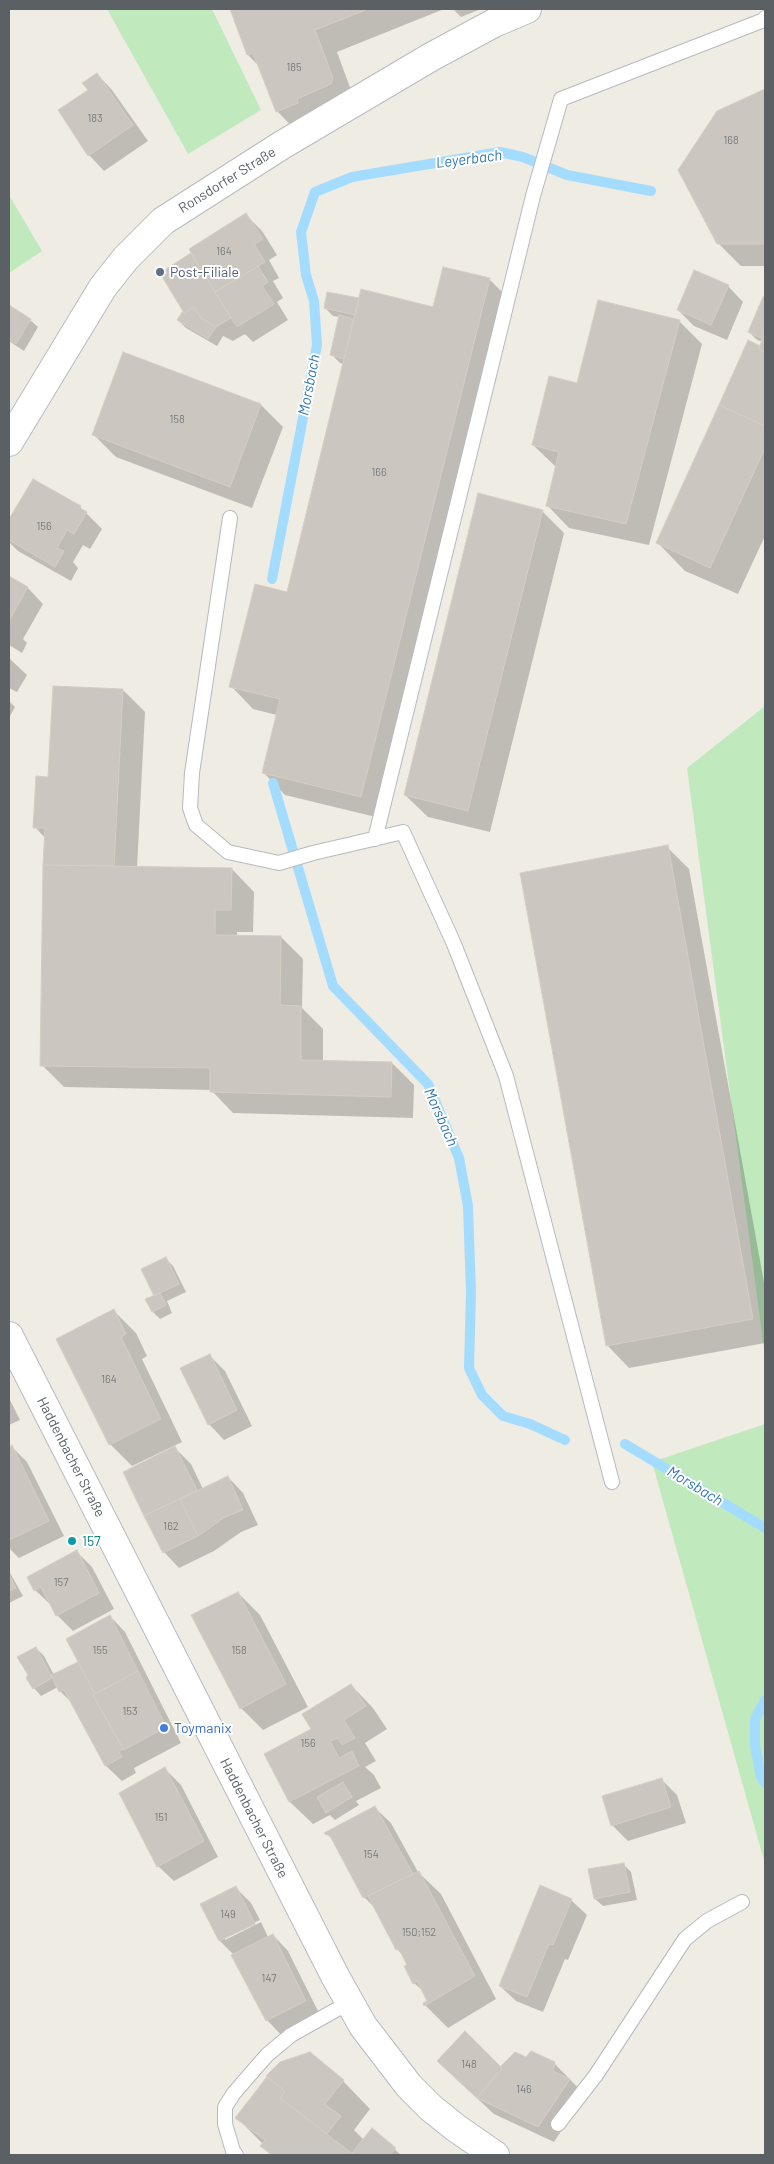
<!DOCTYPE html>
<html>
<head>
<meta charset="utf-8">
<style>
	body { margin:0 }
	#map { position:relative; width:774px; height:2164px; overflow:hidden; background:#efece3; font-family:Barlow,sans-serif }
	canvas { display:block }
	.frame { position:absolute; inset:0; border:10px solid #5b6065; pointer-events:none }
</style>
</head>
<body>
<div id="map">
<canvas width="774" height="2164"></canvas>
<div class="frame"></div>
</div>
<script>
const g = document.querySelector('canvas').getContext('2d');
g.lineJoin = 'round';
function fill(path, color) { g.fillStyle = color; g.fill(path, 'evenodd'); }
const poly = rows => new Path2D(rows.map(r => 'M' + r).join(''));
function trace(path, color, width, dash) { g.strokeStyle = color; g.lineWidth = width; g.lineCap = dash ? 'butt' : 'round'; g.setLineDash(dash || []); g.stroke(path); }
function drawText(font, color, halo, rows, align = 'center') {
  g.font = font + ' Barlow,sans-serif'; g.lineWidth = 4; g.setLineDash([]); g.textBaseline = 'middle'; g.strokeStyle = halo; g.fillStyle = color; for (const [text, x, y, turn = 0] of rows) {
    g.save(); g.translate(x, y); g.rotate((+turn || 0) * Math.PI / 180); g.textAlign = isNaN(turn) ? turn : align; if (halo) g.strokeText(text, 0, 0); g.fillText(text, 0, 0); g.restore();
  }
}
fill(poly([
	[107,9,212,9,261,110,188,154],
	[9,195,42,251,9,273],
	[765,706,765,1357,687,768],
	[765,1424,765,1864,652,1462]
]), '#c0e9bd');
fill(poly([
	[230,9,444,9,337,52,355,101,299,134,277,111,259,66,248,55],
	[453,9,481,9,461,17],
	[97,74,112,90,148,141,104,171,89,155,90,90],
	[765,90,765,266,741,266,718,243,718,112],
	[246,215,262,231,277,255,269,260,279,278,273,281,283,298,277,302,288,320,253,342,245,334,233,341,223,336,217,346,186,328,178,320,187,316,161,273,193,254],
	[489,279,512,302,384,819,285,795,263,772,277,715,253,709,231,686,287,594,344,364,340,363,332,355,340,317,333,316,325,308,434,309],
	[728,286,743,302,727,340,694,326,678,310],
	[764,299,765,536,738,594,685,571,658,543,763,342,757,340,749,332],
	[599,301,680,322,702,344,649,545,569,528,547,505,556,467,533,445,578,384],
	[9,307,30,320,38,327,24,351,9,341],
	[261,405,283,427,252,508,116,457,94,435],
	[34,481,80,507,102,529,90,549,83,545,73,562,78,568,71,581,18,551,9,542,9,524],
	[542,511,564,533,490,832,428,817,405,795],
	[9,577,28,588,43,604,23,639,27,643,22,653,9,645],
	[9,658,27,675,17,692,9,688],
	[123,690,145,712,137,868,232,869,254,892,253,932,237,932,237,936,281,937,303,959,302,1008,323,1029,323,1062,392,1063,414,1085,413,1118,233,1113,211,1090,64,1087,42,1065,46,839,35,827,49,778],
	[9,701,15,707,9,718],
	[667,847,689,869,765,1288,765,1343,629,1368,607,1345],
	[165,1258,173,1266,186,1292,167,1301,172,1313,160,1319,153,1312],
	[114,1311,136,1333,147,1356,142,1359,182,1442,132,1466,110,1444],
	[209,1355,225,1371,252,1426,224,1440,209,1424],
	[9,1398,20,1420,9,1425],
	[12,1447,27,1462,64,1536,19,1558,9,1548,9,1448],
	[175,1448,191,1464,203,1489,228,1477,243,1493,258,1525,241,1532,214,1551,179,1568,164,1552,125,1473],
	[77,1552,92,1567,114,1609,73,1631,57,1615,51,1605,35,1590],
	[9,1571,23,1596,9,1603],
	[238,1593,260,1615,308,1707,263,1730,241,1708],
	[110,1616,125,1632,181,1743,134,1768,136,1773,122,1781,106,1766,74,1705,60,1691,58,1687,41,1696,34,1688,36,1648,44,1656,54,1675,80,1663],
	[351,1685,373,1708,387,1729,365,1743,376,1761,365,1767,374,1775,381,1788,356,1801,359,1805,335,1820,330,1815,313,1824,290,1802,266,1755,313,1730],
	[165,1769,181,1785,218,1857,174,1881,158,1866],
	[661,1779,677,1795,686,1823,628,1841,613,1826,604,1796],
	[375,1808,391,1823,418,1872,441,1894,496,1999,448,2028,426,2006,425,2004,429,2001,424,1992,414,1983,404,1957,397,1949,377,1910,364,1897,335,1842,326,1833],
	[623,1864,631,1872,637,1900,603,1906,595,1899],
	[236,1888,251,1903,260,1920,225,1937,225,1940,261,1922,268,1937,273,1935,288,1951,321,2017,282,2036,267,2020,234,1955,220,1941,202,1904],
	[571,1900,587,1915,568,1960,565,1959,543,2012,516,2001,500,1986],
	[527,2058,554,2063,585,2095,554,2142,494,2114,454,2077,500,2069],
	[267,2076,343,2081,370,2109,354,2130,364,2140,372,2130,401,2155,271,2155,262,2146,263,2144,237,2118]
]), '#0003');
trace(poly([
	[272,579,317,345,314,301,306,275,301,232,315,192,352,177,500,152,523,157,567,175,651,191],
	[273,783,333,986,428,1084,459,1158,468,1206,471,1293,469,1368,482,1395,503,1416,530,1424,565,1440],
	[625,1444,765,1528],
	[765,1700,755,1719,755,1746,761,1777,765,1783]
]), '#a4dcff', 10);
const building = poly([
	[230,9,368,9,315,30,333,78,331,84,297,99,298,103,276,112,253,53,247,55,230,9],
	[97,73,133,125,88,156,58,110,88,90,82,83,97,73],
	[765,89,765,244,717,244,678,170,717,111,765,89],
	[246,213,263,239,254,244,265,262,215,292,189,249,246,213],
	[191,253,231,318,216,327,201,318,194,307,184,313,160,273,191,253],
	[258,266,268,282,262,286,274,304,237,327,215,292,258,266],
	[443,267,490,278,361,797,262,773,280,699,229,687,255,584,287,592,361,289,433,307,443,267],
	[694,270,729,285,711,325,677,310,694,270],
	[327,292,359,298,355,315,324,308,327,292],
	[763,297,765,298,765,334,763,339,748,332,763,297],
	[598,300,680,320,626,524,546,506,559,452,532,445,549,376,577,383,598,300],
	[9,305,31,319,16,344,9,339,9,305],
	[194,307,201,318,216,327,208,339,177,320,183,311,184,313,194,307],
	[339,315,354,319,344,359,330,355,339,315],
	[765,334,765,352,758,349,765,334],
	[748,340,760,346,758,349,765,352,765,426,719,405,748,340],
	[123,352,261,404,230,487,92,435,123,352],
	[719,405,765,426,765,448,710,568,656,543,719,405],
	[33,479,81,506,80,508,87,512,74,534,67,530,57,548,64,551,55,567,9,540,9,519,33,479],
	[478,493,543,510,468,811,404,795,478,493],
	[9,576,28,587,9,621,9,576],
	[53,686,123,689,114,866,43,865,45,828,33,828,36,776,48,777,53,686],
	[668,845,753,1319,606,1346,520,873,668,845],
	[43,865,232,868,231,910,215,910,215,935,281,936,280,1005,301,1006,301,1060,392,1062,391,1097,210,1092,210,1068,40,1066,43,865],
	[166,1257,179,1284,154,1296,141,1269,166,1257],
	[160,1293,166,1305,152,1312,145,1299,160,1293],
	[114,1309,126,1334,121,1337,161,1419,109,1445,56,1339,114,1309],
	[210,1354,237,1410,208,1425,180,1368,210,1354],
	[12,1445,49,1521,9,1540,9,1447,12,1445],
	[175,1446,197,1490,144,1516,123,1472,175,1446],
	[228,1476,243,1510,225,1517,198,1536,180,1499,228,1476],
	[180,1499,198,1536,163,1553,144,1516,180,1499],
	[77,1550,99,1593,56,1616,41,1587,34,1591,27,1577,77,1550],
	[9,1574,16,1588,9,1591,9,1574],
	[238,1592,286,1684,240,1709,191,1615,238,1592],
	[110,1615,138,1671,95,1694,66,1639,110,1615],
	[36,1647,52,1678,33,1689,26,1678,28,1675,17,1657,36,1647],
	[78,1662,95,1694,93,1695,123,1749,119,1752,122,1757,105,1766,64,1690,59,1692,51,1675,78,1662],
	[138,1671,166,1727,124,1750,93,1695,138,1671],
	[351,1684,366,1706,344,1720,355,1738,342,1745,338,1738,330,1741,339,1758,352,1751,359,1766,289,1802,264,1754,311,1729,302,1714,351,1684],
	[165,1767,204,1841,157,1867,119,1793,165,1767],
	[662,1778,671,1807,611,1826,602,1796,662,1778],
	[343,1782,352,1797,326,1813,317,1797,343,1782],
	[375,1806,413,1874,363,1898,329,1834,326,1835,324,1833,375,1806],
	[624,1863,630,1892,594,1899,588,1869,624,1863],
	[419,1871,475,1976,424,2006,423,2003,427,2001,417,1981,413,1984,404,1966,407,1965,399,1949,396,1950,368,1896,419,1871],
	[540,1885,572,1899,553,1945,549,1944,527,1997,499,1986,540,1885],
	[236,1886,255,1924,219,1941,200,1904,236,1886],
	[273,1934,306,2001,266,2021,231,1955,273,1934],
	[465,2031,502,2068,477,2098,437,2061,465,2031],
	[531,2051,555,2062,553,2071,570,2079,538,2127,477,2098,502,2068,500,2067,515,2052,526,2057,531,2051],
	[310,2052,344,2080,325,2104,341,2116,327,2134,280,2098,285,2091,266,2076,280,2062,310,2052],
	[267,2077,285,2091,280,2098,354,2155,272,2155,260,2146,265,2140,235,2118,267,2077],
	[372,2128,396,2148,390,2155,354,2155,352,2153,372,2128]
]);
fill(building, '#cbc7c0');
trace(building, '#d5cdc1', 1);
const lane = poly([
	[230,518,192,773,190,808,196,825,228,852,279,863,313,853,403,832,454,944,506,1076,612,1482],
	[375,839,533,196,561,99,764,20,765,18],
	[558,2124,596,2075,685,1939,707,1921,742,1902],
	[236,2155,233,2151,225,2124,225,2107,234,2093,267,2055,291,2035,350,2002]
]);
const secondary = poly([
	[9,442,103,287,126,258,163,221,282,145,431,57,494,23,527,9],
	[9,1336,335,1976,363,2026,409,2086,431,2108,456,2128,495,2155]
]);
trace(lane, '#b6babf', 16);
trace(secondary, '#b7bbc1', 30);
trace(lane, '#fff', 14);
trace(secondary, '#fff', 28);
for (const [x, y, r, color] of [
	[160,272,5,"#5c6f8a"],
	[72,1541,5,"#0f9aa8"],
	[164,1728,5,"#3f7fe0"]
]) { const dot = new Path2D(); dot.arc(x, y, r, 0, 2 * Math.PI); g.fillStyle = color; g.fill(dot); trace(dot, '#fff', 2); }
drawText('11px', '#777a7c', null, [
	["185",294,67],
	["183",95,118],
	["168",731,140],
	["164",224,251],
	["158",177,419],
	["166",379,472],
	["156",44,526],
	["164",109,1379],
	["162",171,1526],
	["157",61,1582],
	["155",100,1650],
	["158",239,1650],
	["153",130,1711],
	["156",308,1743],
	["151",161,1817],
	["154",371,1854],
	["149",228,1914],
	["150;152",419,1932],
	["147",269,1978],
	["148",469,2064],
	["146",524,2089]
]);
drawText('14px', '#5b6065', '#fff', [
	["Ronsdorfer Straße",227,180,-32],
	["Haddenbacher Straße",71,1457,63],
	["Haddenbacher Straße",254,1818,63]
]);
drawText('14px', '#4e5e75', '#fff', [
	["Post-Filiale",170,272]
], 'left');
drawText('14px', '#0d838f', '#fff', [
	["157",82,1541]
], 'left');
drawText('14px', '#366cbe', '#fff', [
	["Toymanix",174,1728]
], 'left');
drawText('italic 15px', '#3578b2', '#fff', [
	["Leyerbach",469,159,-7],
	["Morsbach",309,385,-79],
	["Morsbach",441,1117,66],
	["Morsbach",695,1486,31]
]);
</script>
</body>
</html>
